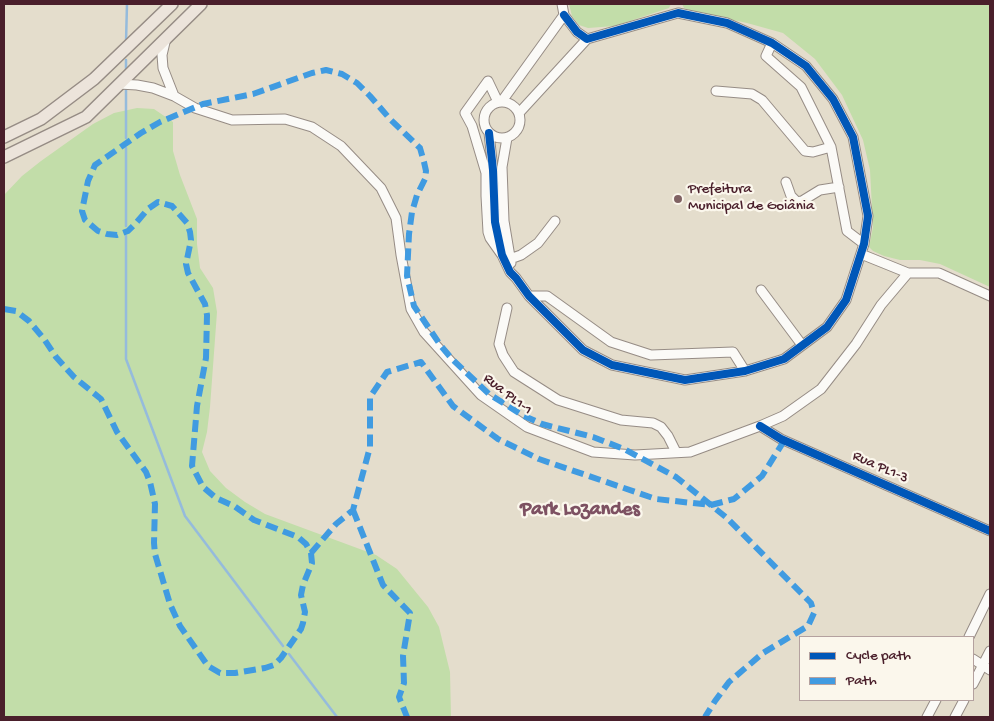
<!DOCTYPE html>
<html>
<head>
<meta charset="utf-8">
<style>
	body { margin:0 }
	#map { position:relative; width:994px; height:721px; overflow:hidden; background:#e4ddcc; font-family:"Gochi Hand",sans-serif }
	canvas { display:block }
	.frame { position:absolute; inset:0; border:5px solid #4a1f2b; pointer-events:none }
	.legend { position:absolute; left:799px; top:636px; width:175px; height:65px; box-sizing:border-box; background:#fbf7ec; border:1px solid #b4a19f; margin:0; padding:6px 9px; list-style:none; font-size:15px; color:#4a1f2b }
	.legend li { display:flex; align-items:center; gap:10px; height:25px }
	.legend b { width:25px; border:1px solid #b4a19f }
</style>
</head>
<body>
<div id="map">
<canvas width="994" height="721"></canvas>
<div class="frame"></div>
<ul class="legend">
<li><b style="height:6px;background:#0057b8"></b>Cycle path</li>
<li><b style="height:6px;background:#409be1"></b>Path</li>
</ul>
</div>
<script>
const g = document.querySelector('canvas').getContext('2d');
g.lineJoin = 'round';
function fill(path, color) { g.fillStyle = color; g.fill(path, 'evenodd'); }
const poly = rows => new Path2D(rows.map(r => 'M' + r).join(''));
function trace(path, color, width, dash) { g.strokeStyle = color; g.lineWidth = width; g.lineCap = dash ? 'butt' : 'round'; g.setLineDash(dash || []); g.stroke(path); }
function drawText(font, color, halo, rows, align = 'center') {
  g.font = font + ' "Gochi Hand",sans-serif'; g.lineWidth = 4.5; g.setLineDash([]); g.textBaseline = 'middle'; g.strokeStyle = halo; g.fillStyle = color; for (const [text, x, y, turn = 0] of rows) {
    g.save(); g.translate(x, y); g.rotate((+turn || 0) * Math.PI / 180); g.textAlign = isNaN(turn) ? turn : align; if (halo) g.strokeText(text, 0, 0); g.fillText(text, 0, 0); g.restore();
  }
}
fill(poly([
	[569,4,671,4,669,8,615,26,588,28,579,25,572,16],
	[682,4,990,4,990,287,940,264,920,260,900,260,884,256,873,251,869,247,873,227,870,170,863,140,842,95,815,59,783,33,747,23,692,11,684,8],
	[137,108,154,109,173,122,173,151,180,175,197,219,197,244,200,268,213,288,217,312,210,407,207,432,202,452,210,471,226,488,245,502,265,514,376,555,397,569,428,607,439,627,450,672,451,717,4,717,4,195,22,176,41,161,93,124,114,113]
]), '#c2dda9');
trace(poly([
	[126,42,127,4],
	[126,70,126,60],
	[126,138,126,87],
	[126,226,126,148],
	[126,236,126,359,185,516,283,646],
	[289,654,337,717]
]), '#95bbdc', 2.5);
const minor = poly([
	[166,38,162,55,163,68,174,96],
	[772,43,766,56,801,87,831,147,847,231,864,244],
	[119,84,137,85,153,88,174,96,195,108,232,120,285,119,312,127,341,146,381,188,396,218,401,255,411,309,424,332,481,395,527,427,593,452,635,455,690,452,760,426,783,416,821,389,856,344,881,305,908,273],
	[716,91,752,94,762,100,805,151,813,152,831,147],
	[502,101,564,15,562,4],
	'484 120a18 18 0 1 1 36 0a18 18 0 1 1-36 0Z',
	[498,102,488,81,465,113,472,126,486,173,486,196,488,232,490,238,502,255,510,259,521,255,538,243,555,221],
	[519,113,587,39],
	[489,133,493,170,495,222,502,255,510,272,516,278,529,296,583,350,612,365,685,380,745,371,784,359,827,327,846,300,864,244,868,216,853,137,833,99,806,66,772,43,727,23,678,13,587,39,577,32,564,15],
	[507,138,502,167,504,221,511,263],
	[786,182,791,196,797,202,802,201,820,190,839,187],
	[861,254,908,273,939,273,990,296],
	[761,290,802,345],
	[529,296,547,296,611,342,651,355,733,352,745,371],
	[507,308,499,344,503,355,514,372,558,400,621,420,653,423,661,427,668,436,676,452],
	[760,426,781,439,990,531],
	[969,637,990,594],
	[973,659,990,670],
	[973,684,990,651],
	[927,717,936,700],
	[955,717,964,700]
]);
const major = poly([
	[4,137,41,119,94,79,172,4],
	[4,157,86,117,201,4]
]);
trace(minor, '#968c85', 11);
trace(major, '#968c85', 14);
trace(minor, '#fbfaf7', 9);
trace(major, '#ece4db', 11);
trace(poly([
	[4,309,16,311,29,321,44,339,56,357,74,377,101,399,117,432,146,472,150,482,155,504,154,543,155,554,170,604,180,626,208,666,220,673,235,673,265,668,274,665,281,658,301,629,303,623,305,612,301,595,303,585,312,563,311,553,306,544,298,537,254,520,234,506,216,498,203,487,192,466,197,406,206,358,207,315,205,304,188,273,186,264,191,240,190,232,187,223,172,206,158,202,148,209,136,223,128,231,117,235,107,234,98,231,85,220,82,211,88,181,95,165,141,133,160,122,203,104,253,94,312,73,326,70,342,74,357,83,370,96,390,119,420,148,424,162,426,171,425,179,417,195,412,212,409,234,407,276,414,306,441,346,452,359,489,394,522,415,542,424,593,437,624,449,676,477,727,518,811,603,814,613,808,626,763,653,729,682,715,701,705,717],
	[353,510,383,585,410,613,403,656,404,683,399,697,407,717],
	[311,553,336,524,353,510,370,447,370,397,387,372,421,362,453,406,498,439,539,459,656,499,711,505,734,499,762,476,784,441]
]), '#409be1', 6, [12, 6]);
trace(poly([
	[489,133,493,170,495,222,502,255,510,272,516,278,529,296,583,350,612,365,685,380,745,371,784,359,827,327,846,300,864,244,868,216,853,137,833,99,806,66,772,43,727,23,678,13,587,39,577,32,564,15],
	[760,426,781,439,990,531]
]), '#0057b8', 8);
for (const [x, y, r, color] of [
	[678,199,5,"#806263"]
]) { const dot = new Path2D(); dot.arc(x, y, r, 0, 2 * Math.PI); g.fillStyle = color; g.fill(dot); trace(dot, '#fbf7ec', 2); }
drawText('15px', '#4a1f2b', '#fbf7ec', [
	["Prefeitura",688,190],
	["Municipal de Goiânia",688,207]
], 'left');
drawText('15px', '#4a1f2b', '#fbf7ec', [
	["Rua PL1-1",507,395,38],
	["Rua PL1-3",880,468,24]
]);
drawText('bold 20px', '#7d5162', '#fbf7ec', [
	["Park Lozandes",580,511]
]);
</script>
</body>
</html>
